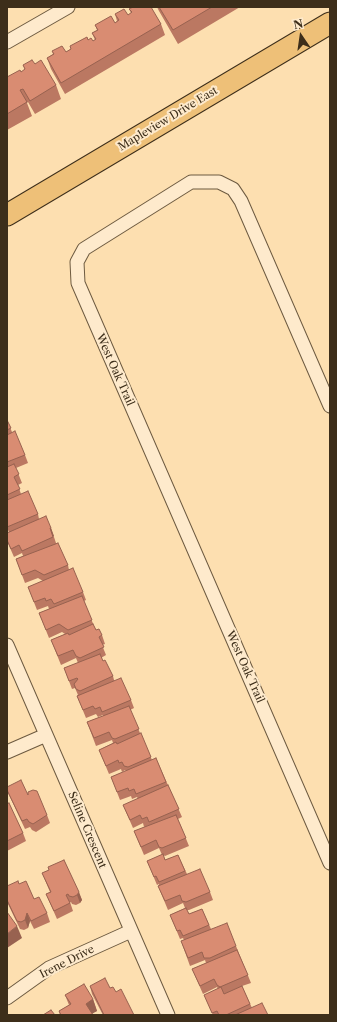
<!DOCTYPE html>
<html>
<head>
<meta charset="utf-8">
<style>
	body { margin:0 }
	#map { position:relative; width:337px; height:1022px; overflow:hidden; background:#fddfb0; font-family:"Libre Caslon Text",serif }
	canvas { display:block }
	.frame { position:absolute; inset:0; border:8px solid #3d2e1a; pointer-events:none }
	.north { position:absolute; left:281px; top:16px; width:40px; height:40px; -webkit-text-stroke:3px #feeacc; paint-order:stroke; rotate:347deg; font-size:11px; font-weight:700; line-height:16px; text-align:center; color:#3d2e1a }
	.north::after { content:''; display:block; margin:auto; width:14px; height:18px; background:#3d2e1a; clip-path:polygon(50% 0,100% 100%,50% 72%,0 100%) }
</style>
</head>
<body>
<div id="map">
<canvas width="337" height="1022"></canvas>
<div class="frame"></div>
<div class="north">N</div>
</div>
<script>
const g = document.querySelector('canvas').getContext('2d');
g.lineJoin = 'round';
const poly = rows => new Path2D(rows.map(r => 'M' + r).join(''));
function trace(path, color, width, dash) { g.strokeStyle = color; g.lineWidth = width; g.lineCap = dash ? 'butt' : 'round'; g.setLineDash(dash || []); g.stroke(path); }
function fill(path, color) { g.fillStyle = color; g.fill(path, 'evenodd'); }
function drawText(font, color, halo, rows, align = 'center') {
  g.font = font + ' "Libre Caslon Text",serif'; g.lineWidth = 4; g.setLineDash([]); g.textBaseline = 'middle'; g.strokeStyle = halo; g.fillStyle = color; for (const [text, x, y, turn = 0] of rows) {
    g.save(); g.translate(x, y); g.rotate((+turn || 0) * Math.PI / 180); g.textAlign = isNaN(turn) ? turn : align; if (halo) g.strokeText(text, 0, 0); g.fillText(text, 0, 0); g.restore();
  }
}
const street = poly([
	[7,42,68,7],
	[330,406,241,201,233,189,219,182,191,182,84,249,77,262,78,283,330,863],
	[7,645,168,1015],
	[7,752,46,735],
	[7,998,49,968,131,931]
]);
const primary = poly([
	[7,215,330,23]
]);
trace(street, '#6d5a40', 15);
trace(primary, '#3d2e1a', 23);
trace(street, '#feeacc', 13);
trace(primary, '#eec078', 21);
fill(poly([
	[157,7,240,7,178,44,159,11],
	[129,9,161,24,165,35,65,94,51,69,47,58,53,54,52,51,66,52,71,49,70,46,88,40,93,41,95,40,92,33,97,30,95,25,115,23,117,21,115,14,128,15,131,13],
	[35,64,56,85,61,99,35,114,28,102,27,103,32,116,7,130,7,77,21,72,25,70,23,65],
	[7,420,12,432,25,455,28,463,16,468,22,483,18,485,21,494,38,514,39,519,51,528,56,543,68,565,69,570,83,592,86,600,84,601,94,626,96,630,102,635,105,644,102,645,106,655,101,658,113,676,114,680,131,700,134,708,130,710,140,733,152,760,156,758,182,817,178,819,189,846,165,856,163,855,165,860,178,855,187,874,210,892,213,900,189,910,187,910,189,914,202,909,211,929,236,946,251,983,242,986,252,1008,268,1015,213,1015,204,995,218,989,217,987,203,994,192,969,206,963,205,960,190,966,181,941,184,940,183,938,180,939,170,915,185,908,183,903,168,910,158,886,159,885,159,884,157,885,147,861,162,855,159,848,144,855,134,831,150,825,144,827,143,823,133,828,123,805,138,799,137,797,132,799,131,796,120,800,111,777,126,771,125,770,122,772,121,769,109,774,99,750,113,743,112,740,96,746,87,722,103,716,103,715,98,717,96,714,86,718,77,696,78,695,75,688,72,689,64,668,78,663,76,658,61,665,51,640,65,634,62,632,49,638,39,613,49,609,48,606,37,610,28,587,43,581,38,578,25,583,16,559,23,556,22,553,14,557,7,541,7,533,9,532,7,528],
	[7,787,28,795,47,815,50,823,36,832,32,830,30,827,25,829,9,795,7,791],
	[7,804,23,833,26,841,7,851],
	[64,860,82,900,80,903,76,905,72,904,71,902,70,902,73,911,57,919,46,894,50,892,42,873,49,870],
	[19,884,34,899,47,913,50,922,34,929,30,921,28,928,24,930,20,929,7,902,7,886],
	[90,986,110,988,134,1015,103,1015,92,994],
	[65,995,93,999,97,1011,92,1013,93,1015,60,1015,59,1011,69,1005]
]), '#bb7862');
fill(poly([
	[50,528,51,528,54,536,53,536],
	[79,892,82,900,80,903,77,895],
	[27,913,30,921,28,928,25,920],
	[17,926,22,938,7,948,7,934],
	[93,999,97,1011,90,1015,86,1004]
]), '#986250');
const building = poly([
	[133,7,151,7,161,24,61,83,47,58,54,54,52,51,62,46,66,52,71,49,70,46,87,37,88,40,91,38,93,41,96,39,92,33,98,30,95,25,111,16,115,23,119,20,115,14,124,9,128,15,132,12,129,9,133,7],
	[159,7,212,7,173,30,159,7],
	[32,60,35,64,41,60,56,85,30,101,23,89,20,90,27,102,7,114,7,77,20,70,21,72,25,69,23,65,32,60],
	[7,420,11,428,7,430,7,420],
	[15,431,25,455,7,462,7,435,15,431],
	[14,464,19,474,14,477,20,489,7,495,7,467,14,464],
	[28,491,38,514,7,527,7,500,28,491],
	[46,516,51,528,50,528,53,537,22,551,19,545,11,549,7,540,7,533,46,516],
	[58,543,68,565,44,575,35,570,22,575,16,559,58,543],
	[73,568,83,592,54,604,51,599,46,601,45,598,34,602,28,587,73,568],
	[82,596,92,620,68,630,59,624,46,630,39,613,82,596],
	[93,624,96,630,99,629,102,635,99,637,104,647,80,658,76,656,73,650,58,656,51,640,68,633,69,635,93,624],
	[100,654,103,661,105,660,113,676,80,691,76,689,74,684,78,679,77,678,69,681,64,668,100,654],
	[121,678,131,700,102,712,100,707,95,709,93,706,83,710,77,696,121,678],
	[129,706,139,729,115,739,112,738,109,732,94,738,87,722,129,706],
	[141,733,151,757,128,767,124,766,122,762,119,763,118,760,106,766,99,750,116,742,117,744,141,733],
	[156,758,166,782,136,794,134,789,129,791,128,788,117,792,111,777,156,758],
	[21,780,28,795,28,792,33,790,37,791,47,815,33,824,29,822,27,819,22,821,7,790,7,787,21,780],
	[168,785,179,809,149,822,147,817,142,819,140,815,130,820,123,805,168,785],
	[9,803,23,833,7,841,7,804,9,803],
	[176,815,186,838,162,848,159,847,156,840,141,847,134,831,176,815],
	[163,854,165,860,178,855,185,871,159,882,156,876,154,877,147,861,163,854],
	[64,860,79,892,77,895,73,897,69,896,68,894,66,895,70,903,54,911,46,894,51,892,42,873,49,870,48,867,64,860],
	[200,869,210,892,186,902,182,901,180,895,165,901,158,886,200,869],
	[18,881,19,884,26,881,34,899,39,897,47,913,31,921,27,913,25,920,21,922,17,921,7,900,7,886,18,881],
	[186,908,189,914,202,909,209,925,183,936,180,930,177,931,170,915,186,908],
	[7,912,17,926,7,934,7,912],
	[227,923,236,946,210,958,204,958,202,952,188,958,181,941,227,923],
	[237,950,248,975,220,987,217,985,214,979,200,986,192,969,237,950],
	[105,978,110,988,113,987,116,992,121,989,134,1015,104,1015,90,986,105,978],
	[84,984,93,999,86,1004,93,1015,61,1015,59,1011,71,1004,65,995,84,984],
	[242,986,250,1004,226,1015,219,1015,217,1011,212,1013,204,995,221,987,224,994,242,986],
	[262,1003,268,1015,235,1015,262,1003],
	[51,1010,55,1015,43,1015,51,1010]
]);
fill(building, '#d98c72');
trace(building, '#986250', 1);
drawText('11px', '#3d2e1a', '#feeacc', [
	["Mapleview Drive East",168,119,-31],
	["West Oak Trail",115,370,66],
	["West Oak Trail",245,667,66],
	["Seline Crescent",87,830,67],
	["Irene Drive",67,962,-27]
]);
</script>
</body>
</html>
